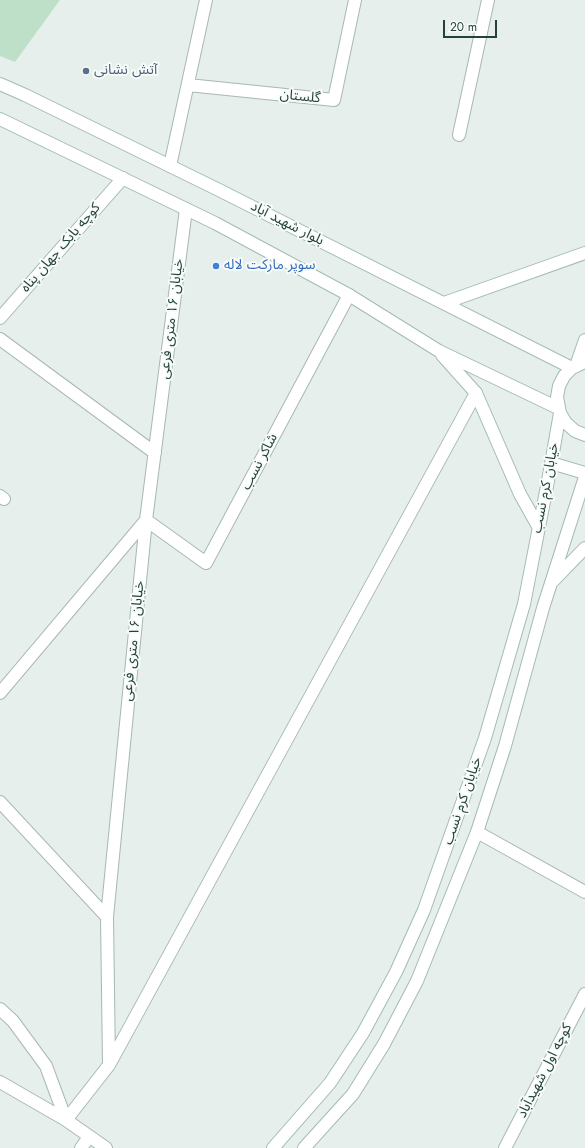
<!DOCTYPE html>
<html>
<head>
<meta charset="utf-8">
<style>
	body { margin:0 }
	#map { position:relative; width:585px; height:1148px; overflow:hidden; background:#e6efeb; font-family:Jost,sans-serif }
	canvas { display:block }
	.scale { position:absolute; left:443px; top:20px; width:54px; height:18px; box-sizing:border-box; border:2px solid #24423a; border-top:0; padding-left:5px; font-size:12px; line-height:14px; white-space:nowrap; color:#24423a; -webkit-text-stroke:3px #f7fbf9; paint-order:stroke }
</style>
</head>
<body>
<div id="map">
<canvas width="585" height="1148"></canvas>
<div class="scale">20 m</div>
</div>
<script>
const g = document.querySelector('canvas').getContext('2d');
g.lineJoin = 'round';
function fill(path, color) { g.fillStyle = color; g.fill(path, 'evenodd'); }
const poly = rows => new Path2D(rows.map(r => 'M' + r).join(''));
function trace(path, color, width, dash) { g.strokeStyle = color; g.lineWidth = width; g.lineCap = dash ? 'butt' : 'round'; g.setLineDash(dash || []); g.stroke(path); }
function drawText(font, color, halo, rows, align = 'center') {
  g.font = font + ' Jost,"Noto Sans Arabic",sans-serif'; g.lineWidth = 4; g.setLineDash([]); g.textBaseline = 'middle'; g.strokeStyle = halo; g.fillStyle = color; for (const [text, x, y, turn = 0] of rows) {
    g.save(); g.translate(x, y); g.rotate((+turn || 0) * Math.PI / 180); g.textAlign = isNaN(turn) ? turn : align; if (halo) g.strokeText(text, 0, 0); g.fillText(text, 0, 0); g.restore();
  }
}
fill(poly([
	[0,0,60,0,15,62,0,56]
]), '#bfe0c8');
const minor = poly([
	[188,85,334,100,355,0],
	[459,135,488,0],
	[170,166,206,0],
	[0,318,123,178],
	[0,339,155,453],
	[0,496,4,499],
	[0,693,146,520,206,563,349,295],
	[0,802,107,917,146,520,186,209],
	[477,832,585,892],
	[107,917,109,1064],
	[0,1009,13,1021,46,1066,66,1120,106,1148],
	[0,1082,66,1120,109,1065,476,393],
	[81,1148,89,1137],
	[505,1148,585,994]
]);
const secondary = poly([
	[0,84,25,95,219,190,572,368],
	[0,119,215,223,349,295,439,351,558,408],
	[444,303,585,253],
	[442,355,476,393,520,494,539,528],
	[585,362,572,368,564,376,559,386,557,397,560,413,566,423,575,431,585,435],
	[576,366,585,340],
	[551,463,585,473],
	[553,581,585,548],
	[273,1148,330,1083,363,1033,396,972,424,910,485,738,524,604,548,481,560,413],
	[304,1148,353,1094,384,1044,417,981,477,832,505,746,543,608,585,477]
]);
trace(minor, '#a8b8b2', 14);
trace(secondary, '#a4bbb3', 14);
trace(minor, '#fff', 12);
trace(secondary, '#fff', 12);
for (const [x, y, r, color] of [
	[86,71,4,"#5c6f8a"],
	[216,266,4,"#3f7fe0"]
]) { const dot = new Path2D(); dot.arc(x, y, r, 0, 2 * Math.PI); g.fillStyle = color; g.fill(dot); trace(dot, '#f7fbf9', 1.5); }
drawText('14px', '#4e5e75', '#f7fbf9', [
	["آتش نشانی",94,71]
], 'left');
drawText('14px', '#24423a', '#f7fbf9', [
	["گلستان",300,97,6],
	["بلوار شهید آباد",287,224,27],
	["کوچه بابک جهان پناه",61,248,-49],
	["خیابان ۱۶ متری فرعی",172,319,-83],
	["شاکر نسب",260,462,-62],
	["خیابان کرم نسب",546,488,-79],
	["خیابان ۱۶ متری فرعی",134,641,-84],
	["خیابان کرم نسب",463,801,-71],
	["کوچه اول شهیدآباد",545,1071,-63]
]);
drawText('14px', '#366cbe', '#f7fbf9', [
	["سوپر مارکت لاله",224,266]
], 'left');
</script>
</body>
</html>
